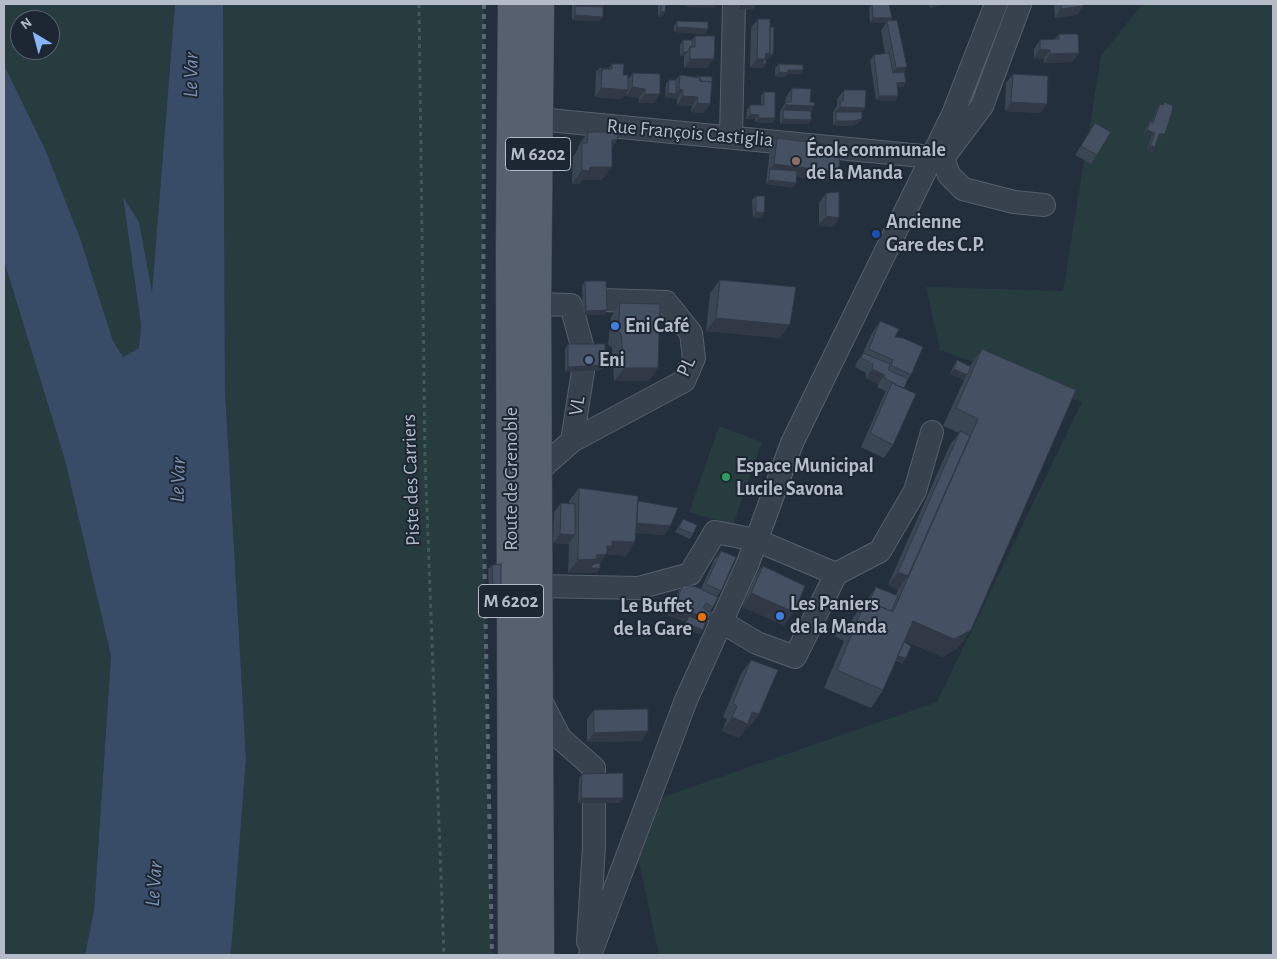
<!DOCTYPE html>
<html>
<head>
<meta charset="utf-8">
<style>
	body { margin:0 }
	#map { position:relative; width:1277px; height:959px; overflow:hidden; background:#242f3e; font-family:"Alegreya Sans",sans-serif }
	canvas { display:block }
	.frame { position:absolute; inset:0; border:5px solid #b4bcc9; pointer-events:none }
	.north { position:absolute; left:10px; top:10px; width:50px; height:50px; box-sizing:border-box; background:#1d2633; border:1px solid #59626f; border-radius:50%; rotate:323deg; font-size:14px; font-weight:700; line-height:20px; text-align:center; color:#b4bcc9 }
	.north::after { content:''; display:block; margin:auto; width:18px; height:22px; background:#8ab4f8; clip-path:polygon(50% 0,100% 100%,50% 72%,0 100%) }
</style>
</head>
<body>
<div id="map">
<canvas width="1277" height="959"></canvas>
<div class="frame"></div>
<div class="north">N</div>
</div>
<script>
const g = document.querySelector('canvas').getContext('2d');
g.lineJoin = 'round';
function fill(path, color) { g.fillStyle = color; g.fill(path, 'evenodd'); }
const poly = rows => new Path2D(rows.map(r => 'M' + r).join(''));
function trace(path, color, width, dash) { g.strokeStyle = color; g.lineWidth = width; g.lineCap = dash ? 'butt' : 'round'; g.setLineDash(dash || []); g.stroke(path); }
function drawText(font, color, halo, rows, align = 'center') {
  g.font = font + ' "Alegreya Sans",sans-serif'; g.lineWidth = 4; g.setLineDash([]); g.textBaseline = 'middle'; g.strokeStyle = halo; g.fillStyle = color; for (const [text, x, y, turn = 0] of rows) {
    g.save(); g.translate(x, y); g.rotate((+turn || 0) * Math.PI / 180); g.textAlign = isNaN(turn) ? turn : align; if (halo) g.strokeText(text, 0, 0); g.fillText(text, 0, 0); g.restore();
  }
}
fill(poly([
	[4,4,175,4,152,294,139,222,123,198,141,325,139,348,123,357,113,341,80,238,45,149,4,65],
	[20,20,50,20,50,50,20,50],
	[223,4,484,4,483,489,492,955,230,955,246,759,225,390],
	[1142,4,1273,4,1273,955,659,955,638,857,663,797,937,702,1082,402,940,350,926,287,1063,291,1101,56],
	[4,261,65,460,111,656,94,910,85,955,4,955],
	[719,426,762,442,733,525,689,512]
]), '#263c3f');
fill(poly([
	[175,4,223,4,225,390,246,759,232,939,230,955,85,955,94,910,111,656,65,460,4,261,4,65,45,149,80,238,113,341,123,357,139,348,141,325,123,197,139,222,152,292]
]), '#394c67');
const minor = poly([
	[538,119,943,158],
	[731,136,734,4],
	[943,158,982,106,1020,4],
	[943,158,949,175,963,189,1014,202,1044,205],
	[537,304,571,305,583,349],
	[572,441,583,371],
	[537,472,572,441,684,381,694,358,691,333,666,302,603,300],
	[538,586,638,588,690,574,715,532,756,540,836,574],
	[720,621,757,643,795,657,836,574,880,551,915,491,932,432],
	[539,697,560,738,594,768,594,846,588,942],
	[590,955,686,700,748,563,792,443,953,114,996,4]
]);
const major = poly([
	[512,4,510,249,512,955],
	[540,4,537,304,540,955]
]);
trace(minor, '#565f6c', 24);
trace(major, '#414a57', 29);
trace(poly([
	[419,4,425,458,444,955]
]), '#44595c', 3, [4, 4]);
trace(minor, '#38414e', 22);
trace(major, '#56606e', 28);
trace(poly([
	[484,4,483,489,492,955]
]), '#5a6575', 4, [5, 5]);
fill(poly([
	[572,4,605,4,603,7,600,21,572,20],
	[658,4,666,4,665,12,662,17,658,17],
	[737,4,757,4,753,9,737,10],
	[872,4,892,18,891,20,907,67,904,72,906,82,903,87,897,87,898,96,895,101,876,100,870,60,874,55,885,54,881,30,886,23,870,23,869,8],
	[929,4,943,4,930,8],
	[1054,4,1083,4,1083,6,1077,15,1055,18],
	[758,19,769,59,766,59,763,68,750,68,751,28],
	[677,21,705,34,674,32,674,26],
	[1059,34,1079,53,1072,62,1044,63,1044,59,1034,58,1034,49,1040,40,1055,39],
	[695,36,707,68,684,68,684,56,680,56,680,45,683,40,692,40],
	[612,64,628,80,633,73,660,94,654,103,638,103,639,98,626,96,626,93,622,99,595,97,596,72,599,68,609,68],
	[779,64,803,70,800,74,787,74,785,77,775,76,775,68],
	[1013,74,1047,104,1040,113,1005,111,1006,83],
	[680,75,696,77,697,76,710,104,703,113,691,112,692,106,677,105,677,99,665,97,666,84,669,80,676,80],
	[792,88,814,106,811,111,811,120,808,124,780,124,780,111,785,103,786,97],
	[844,90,862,112,862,119,858,123,851,126,833,125,833,112,837,106,837,99],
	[764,92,775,118,772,123,755,122,755,119,746,119,747,110,750,105,761,105,761,96],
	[1164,102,1162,138,1158,139,1155,147,1152,152,1147,150,1151,137,1144,134,1147,126,1150,121,1152,122,1157,108,1160,104,1162,105],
	[1095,123,1097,155,1091,164,1075,155],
	[588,132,617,140,612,147,602,180,582,180,580,184,572,184,573,157,578,149,578,146],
	[777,138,839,172,832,181,797,177,796,183,793,188,766,184,770,148],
	[826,193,833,227,819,225,819,203],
	[756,196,764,213,761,218,753,217,752,200],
	[720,280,780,338,706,331,710,293],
	[585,281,607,310,604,315,583,315,582,286],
	[620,303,649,381,614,381,612,347,608,345,611,317],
	[880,321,895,337,911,375,908,379,904,388,893,445,884,458,861,447,883,397,886,391,878,388,878,384,866,378,866,373,855,367,857,362,863,353,871,335],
	[568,344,602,370,565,372,565,349],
	[982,349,1076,390,958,648,942,657,905,641,904,642,906,658,902,663,896,661,883,690,871,708,824,688,844,641,835,636,839,624,842,620,851,624,853,618,866,600,867,601,870,596,876,587,896,595,898,590,888,585,950,445,959,433,943,426,964,380,950,374,954,365,957,360,970,366],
	[579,488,638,501,670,526,664,535,636,533,626,556,606,554,600,563,600,568,597,573,568,573,569,544,553,543,554,512,561,503,569,504,569,501],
	[683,519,693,534,690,539,675,532],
	[721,551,721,591,717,596,713,607,710,612,709,619,700,634,683,627,686,622,667,615,677,594,683,585,701,589,714,560],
	[492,565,498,592,489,592,488,569],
	[761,567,784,625,742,607,754,579],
	[751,660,759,714,749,727,747,726,739,738,722,731,727,719,723,717,741,674],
	[594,710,642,741,587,742,587,719],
	[582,774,623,798,619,803,578,803,579,779]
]), '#3b4654');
fill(poly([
	[577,4,605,4,599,11,575,6],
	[686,4,717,4,714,8,684,7],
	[741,4,757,4,753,9,737,10],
	[895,4,903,4,893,6],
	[934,4,943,4,930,8],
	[1083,6,1077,15,1055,18,1061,9],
	[661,12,665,12,662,17,658,17],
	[575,15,603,17,600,21,572,20],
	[873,18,892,18,889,23,887,21,886,23,870,23],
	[677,27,708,29,705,34,674,32],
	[1040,49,1050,50,1044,59,1034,58],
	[683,52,687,52,684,56,680,56],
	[766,53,770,53,773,54,769,59,765,59,766,64,763,68,750,68,757,59],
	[1079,53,1072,62,1044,63,1050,54],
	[690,59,714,59,707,68,684,68],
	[907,67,901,76,890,78,896,68],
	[788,70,803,70,800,74,787,74,785,77,775,76,779,72],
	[906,82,903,87,893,88,897,83],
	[632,87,645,89,639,98,626,96],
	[601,88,628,90,622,99,595,97],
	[679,89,683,90,677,99,673,98],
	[668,93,676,94,673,98,665,97],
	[645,94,660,94,654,103,638,103],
	[683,96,698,97,692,106,677,105],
	[879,96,898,96,895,101,876,100],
	[1011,102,1047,104,1040,113,1005,111],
	[697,103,710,104,703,113,691,112],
	[786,105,814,106,808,116,783,110],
	[840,107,865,108,859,117,836,112],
	[750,114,759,115,755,119,746,119],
	[758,118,775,118,772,123,755,122],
	[783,119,811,120,808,124,780,124],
	[862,119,858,123,851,126,833,125,836,121],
	[1147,130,1155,133,1151,137,1144,134],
	[1159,134,1165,134,1162,138,1156,139],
	[612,140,617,140,608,154],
	[1150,146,1155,147,1152,152,1147,150],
	[774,164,839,172,832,181,770,174,770,169],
	[590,167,612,167,602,180,582,180,580,184,572,184,582,170],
	[769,180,796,183,793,188,766,184],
	[756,212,764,213,761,218,753,217],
	[826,216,839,218,833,227,819,225],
	[607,310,604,315,583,315,586,311],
	[716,318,790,325,780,338,706,331],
	[605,365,602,370,565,372,568,367],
	[624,368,658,368,649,381,614,381],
	[872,369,885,375,878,384,866,378],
	[954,369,967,375,964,380,950,374],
	[634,523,670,526,664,535,627,532],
	[560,534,575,535,568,544,553,543],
	[612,541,635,542,626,556,606,554,597,568,600,568,597,573,568,573,578,560,596,555],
	[898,572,908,576,898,590,888,585],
	[493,587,501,587,498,592,489,592],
	[751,593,794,612,784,625,742,607],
	[674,606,709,619,702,628,689,616,686,622,667,615],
	[913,621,971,630,958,648,942,657,900,639],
	[686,623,703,630,700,634,683,627],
	[895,655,906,658,902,663,892,659],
	[752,712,759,714,749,727,747,726,739,738,722,731,732,717],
	[648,731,642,741,587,742,594,733],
	[581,798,623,798,619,803,578,803]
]), '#303945');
const building = poly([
	[661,4,666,4,665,12,661,12,661,4],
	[872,4,889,4,892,18,873,18,872,4],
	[1061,4,1083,4,1083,6,1061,9,1061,4],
	[575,6,603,7,603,17,575,15,575,6],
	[758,19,770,19,770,53,766,53,765,59,757,59,758,19],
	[897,20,907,67,896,68,887,21,897,20],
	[677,21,708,22,708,29,677,27,677,21],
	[770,27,774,27,773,54,768,54,770,53,770,27],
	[1059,34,1078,34,1079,53,1050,54,1050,50,1040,49,1040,40,1059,39,1059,34],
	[695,36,715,36,714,59,690,59,690,47,695,47,695,36],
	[683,40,692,40,692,47,690,47,687,52,683,52,683,40],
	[889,53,893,73,904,72,906,82,897,83,898,96,879,96,874,55,889,53],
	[766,57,766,64,762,63,765,59,766,57],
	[612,64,624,64,623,75,628,75,628,90,601,88,602,69,612,69,612,64],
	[779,64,803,65,803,70,788,70,788,73,779,72,779,64],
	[599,68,609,68,609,69,602,69,599,73,599,68],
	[633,73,660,74,660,94,645,94,645,89,632,87,633,73],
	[1013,74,1048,76,1047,104,1011,102,1013,74],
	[680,75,700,78,700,81,712,82,710,104,697,103,698,97,683,96,683,90,679,89,680,75],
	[697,76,712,77,712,82,700,81,700,78,697,77,697,76],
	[669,80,676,80,676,94,668,93,669,80],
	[792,88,811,89,810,102,815,103,814,106,786,105,786,102,791,102,792,88],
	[844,90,866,90,865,108,840,107,840,103,843,101,844,90],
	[764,92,775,92,775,118,758,118,759,115,750,114,750,105,764,105,764,92],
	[1164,102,1172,105,1173,108,1165,134,1159,134,1155,147,1150,146,1155,133,1147,130,1150,121,1153,123,1160,104,1163,105,1164,102],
	[783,110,811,111,811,120,783,119,783,110],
	[836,112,862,112,862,119,854,121,836,121,836,112],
	[1095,123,1111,132,1097,155,1081,146,1095,123],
	[588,132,618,132,617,140,612,140,612,167,590,167,589,171,582,170,582,143,587,143,588,132],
	[777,138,840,146,839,172,774,164,777,138],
	[770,169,797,171,796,183,769,180,770,169],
	[839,192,839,218,826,216,826,193,839,192],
	[756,196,765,196,764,213,756,212,756,196],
	[720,280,796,287,790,325,716,318,720,280],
	[585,281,606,281,607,310,586,311,585,281],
	[620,303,660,304,658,368,624,368,621,334,618,332,620,303],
	[880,321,899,329,895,337,903,338,923,347,911,375,891,365,893,360,869,349,880,321],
	[568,344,605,344,605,365,568,367,568,344],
	[982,349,1076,390,971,630,954,639,913,621,883,690,837,670,866,600,893,612,978,419,956,408,982,349],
	[863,353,890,364,888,370,908,379,904,388,895,385,896,384,884,378,885,375,872,369,873,364,861,358,863,353],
	[957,360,971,367,967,375,954,369,957,360],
	[892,383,916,394,893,445,870,433,892,383],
	[960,431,970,436,908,576,898,572,960,431],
	[579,488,638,496,635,542,612,541,612,546,607,546,607,554,596,555,597,559,578,560,579,488],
	[638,501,678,508,670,526,637,523,638,501],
	[561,503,575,504,575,535,560,534,561,503],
	[683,519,697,525,693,534,679,528,683,519],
	[721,551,736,557,721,591,706,584,721,551],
	[600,563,600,568,590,568,594,564,600,563],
	[501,564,501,587,493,587,492,565,501,564],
	[763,566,805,586,794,612,751,593,763,566],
	[683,585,696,587,718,597,713,607,706,603,703,608,711,613,709,619,674,606,683,585],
	[876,587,898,596,891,611,869,602,876,587],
	[689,616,705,623,703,630,686,623,689,616],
	[842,620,852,625,847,636,838,632,842,620],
	[904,642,911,646,906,658,898,656,904,642],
	[751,660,778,670,759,714,752,712,748,724,732,717,737,706,733,703,751,660],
	[648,709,648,731,594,733,594,710,648,709],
	[623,773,623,798,581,798,582,774,623,773]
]);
fill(building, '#455162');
trace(building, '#303945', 1);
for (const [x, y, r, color] of [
	[796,161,5,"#8d6e63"],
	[876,234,5,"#1a4fb4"],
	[615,326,5,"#3f7fe0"],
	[589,360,5,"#5c6f8a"],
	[726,477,5,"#2e9e5b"],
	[780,616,5,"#3f7fe0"],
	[702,617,5,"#e8710a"]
]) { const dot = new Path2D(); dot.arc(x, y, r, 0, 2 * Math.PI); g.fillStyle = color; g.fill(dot); trace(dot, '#1d2633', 2); }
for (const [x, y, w] of [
	[538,154,65],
	[511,601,65]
]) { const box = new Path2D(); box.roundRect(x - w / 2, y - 16.5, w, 33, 4); g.fillStyle = '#1d2633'; g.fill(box); trace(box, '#b4bcc9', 1); }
drawText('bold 19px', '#b4bcc9', null, [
	["M 6202",538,154],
	["M 6202",511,601]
]);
drawText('20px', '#b4bcc9', '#1d2633', [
	["Rue François Castiglia",690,133,5],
	["PL",686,367,-65],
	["VL",577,406,-81],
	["Route de Grenoble",511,479,-90],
	["Piste des Carriers",411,480,-92]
]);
drawText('bold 20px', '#b4bcc9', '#1d2633', [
	["École communale",806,150],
	["de la Manda",806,173],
	["Ancienne",886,222],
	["Gare des C.P.",886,245],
	["Eni Café",625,326],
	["Eni",599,360],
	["Espace Municipal",736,466],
	["Lucile Savona",736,489],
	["Les Paniers",790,604],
	["de la Manda",790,627],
	["Le Buffet",692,606,"right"],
	["de la Gare",692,629,"right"]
], 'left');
drawText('italic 21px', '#7c92b1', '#1d2633', [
	["Le Var",191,75,-89],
	["Le Var",178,480,-88],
	["Le Var",154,884,-86]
]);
</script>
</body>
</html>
